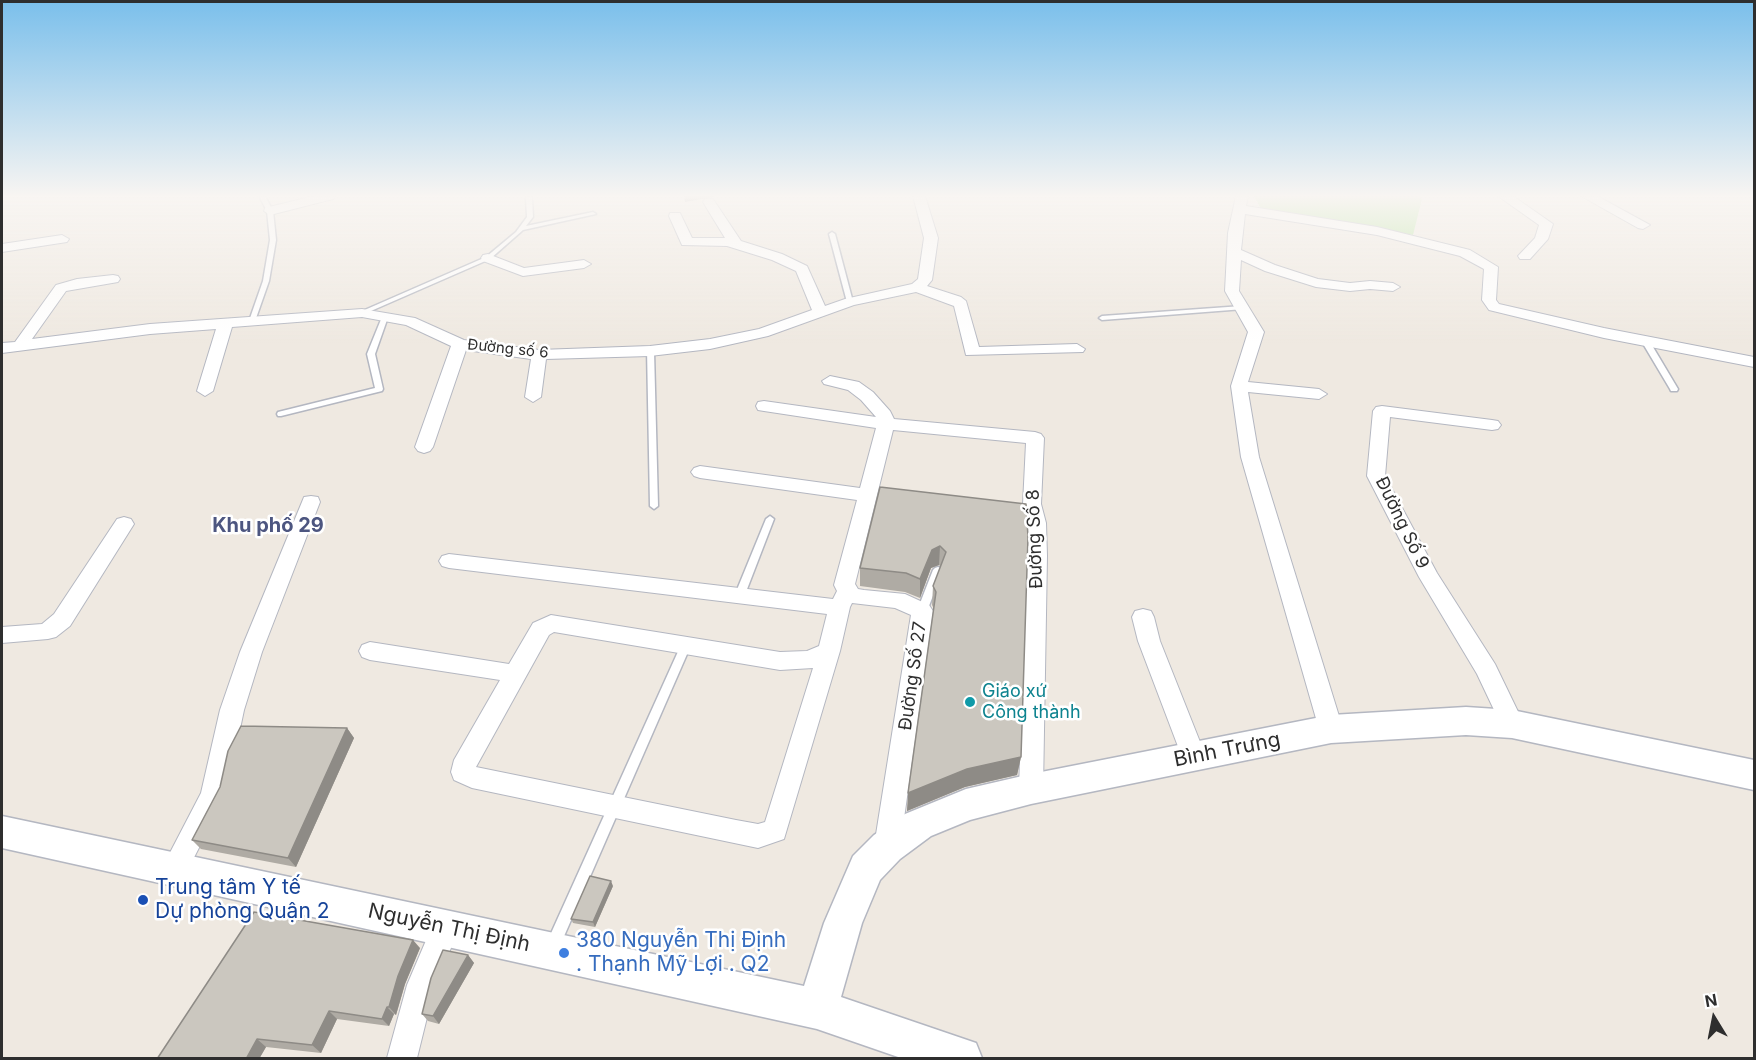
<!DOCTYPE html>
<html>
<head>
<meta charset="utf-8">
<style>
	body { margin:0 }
	#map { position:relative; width:1756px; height:1060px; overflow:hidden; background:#efe9e1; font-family:Inter,sans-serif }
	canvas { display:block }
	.frame { position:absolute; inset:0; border:3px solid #2e2e2e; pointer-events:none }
	.north { position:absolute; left:1684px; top:988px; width:60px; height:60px; -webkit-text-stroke:4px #fff; paint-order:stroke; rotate:350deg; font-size:16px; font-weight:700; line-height:24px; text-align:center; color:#2e2e2e }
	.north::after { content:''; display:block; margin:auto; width:21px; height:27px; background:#2e2e2e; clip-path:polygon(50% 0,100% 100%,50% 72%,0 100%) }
</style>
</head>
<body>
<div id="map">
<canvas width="1756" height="1060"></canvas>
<div class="frame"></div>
<div class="north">N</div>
</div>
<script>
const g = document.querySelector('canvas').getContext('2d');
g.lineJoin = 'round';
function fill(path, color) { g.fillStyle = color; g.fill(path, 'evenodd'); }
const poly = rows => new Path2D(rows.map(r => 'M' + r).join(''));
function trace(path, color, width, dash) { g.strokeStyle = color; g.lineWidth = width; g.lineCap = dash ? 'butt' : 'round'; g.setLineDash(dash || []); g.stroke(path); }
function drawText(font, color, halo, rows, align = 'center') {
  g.font = font + ' Inter,sans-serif'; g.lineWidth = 5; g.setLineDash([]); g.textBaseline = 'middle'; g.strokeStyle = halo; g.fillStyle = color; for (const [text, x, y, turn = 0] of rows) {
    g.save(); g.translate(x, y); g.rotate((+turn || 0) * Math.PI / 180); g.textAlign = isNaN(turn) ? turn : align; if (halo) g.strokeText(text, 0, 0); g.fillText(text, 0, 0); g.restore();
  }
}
fill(poly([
	[1254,196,1419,196,1422,199,1413,235,1261,209]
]), '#b6e59e');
const lane = poly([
	[259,196,265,196,273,211,276,240,269,281,255,321,252,323,249,321,263,281,270,240,267,211,259,196],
	[529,196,532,198,533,217,526,226,593,212,596,214,523,230,490,259,364,314,360,314,360,312,486,257,516,232,527,217,526,198,529,196],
	[832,232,835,234,853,302,852,303,848,303,847,302,829,234,832,232],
	[1242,306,1244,307,1244,309,1102,320,1099,318,1102,316,1242,306],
	[385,315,388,317,375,354,383,389,382,391,281,416,278,416,277,414,278,412,375,388,367,354,382,317,385,315],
	[1643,340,1646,340,1650,342,1678,389,1677,391,1671,391,1670,389,1642,342,1643,340],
	[647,349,650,349,654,351,658,506,654,509,650,506,647,349],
	[770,516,774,519,744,597,742,600,736,600,734,597,766,519,770,516],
	[938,567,941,568,943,570,927,611,925,614,922,615,919,614,917,611,933,570,935,568,938,567],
	[686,641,690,642,691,645,558,950,553,951,548,950,547,945,548,940,681,645,682,642,686,641]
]);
const street = poly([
	[314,196,335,196,333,199,270,215,264,211,265,208,314,196],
	[913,196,925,196,938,238,932,280,927,286,961,297,966,301,979,347,1077,344,1085,349,1083,352,966,355,954,306,916,292,854,305,768,336,710,349,650,356,546,359,541,397,533,402,525,397,531,359,466,350,433,447,430,451,424,453,418,451,415,447,451,346,406,325,362,317,232,327,213,391,205,396,197,391,216,329,150,334,2,353,2,343,15,342,56,285,77,279,113,275,118,276,120,279,118,282,66,291,32,339,150,324,362,309,415,318,464,340,539,350,650,346,710,339,759,329,812,310,796,271,772,260,727,246,682,245,669,216,670,213,680,213,692,238,725,238,703,202,705,199,713,199,741,241,782,254,807,266,825,306,845,299,912,284,918,279,924,238,913,196],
	[1236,196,1248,196,1246,206,1377,227,1470,250,1498,267,1496,300,1499,304,1604,328,1754,357,1754,367,1604,338,1489,310,1482,300,1484,269,1460,256,1377,235,1245,214,1241,250,1275,265,1318,279,1350,283,1370,281,1393,283,1400,287,1393,291,1370,289,1350,291,1316,287,1265,271,1241,260,1239,291,1264,332,1248,382,1319,389,1327,394,1319,399,1248,392,1259,457,1343,729,1339,736,1331,739,1323,736,1319,729,1241,457,1231,386,1248,332,1225,291,1228,233,1236,196],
	[1498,196,1513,196,1553,224,1548,239,1530,259,1520,259,1518,256,1535,238,1539,225,1498,196],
	[1581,196,1597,196,1650,225,1643,229,1638,228,1581,196],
	[62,235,69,239,67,242,2,252,2,244,62,235],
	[488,254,524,268,584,260,591,264,584,268,523,276,483,261,481,258,483,255,488,254],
	[830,376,859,382,873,392,890,411,894,419,1035,432,1041,434,1044,438,1041,504,1046,523,1047,556,1043,789,1040,797,1031,800,1022,797,1019,789,1027,556,1026,523,1023,504,1026,443,893,430,855,584,858,589,864,590,905,594,929,605,933,611,900,847,896,856,887,859,878,856,874,847,911,615,895,608,852,603,850,607,840,651,784,839,758,848,472,788,454,780,451,772,454,760,500,680,370,660,362,657,359,651,362,645,370,642,509,664,533,623,551,615,780,652,807,651,819,646,827,614,449,568,442,566,439,561,442,556,449,554,833,599,837,591,834,585,857,500,700,478,694,476,691,472,694,468,700,466,860,488,876,428,764,411,758,410,756,406,758,402,764,401,876,417,861,400,848,390,824,384,822,381,830,376],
	[554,632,780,670,813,668,765,822,758,824,736,820,476,767,549,635,554,632],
	[1382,406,1492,420,1498,421,1501,425,1498,429,1492,430,1390,417,1385,476,1437,573,1495,664,1524,724,1520,731,1512,734,1504,731,1477,674,1419,577,1367,476,1373,411,1376,407,1382,406],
	[311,496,318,497,320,502,262,652,244,710,226,795,183,879,174,883,165,879,161,870,201,793,220,710,240,652,302,502,304,497,311,496],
	[124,517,131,519,134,524,70,626,56,637,48,639,2,643,2,627,42,624,54,614,117,519,124,517],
	[1143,609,1151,611,1154,617,1160,641,1206,757,1203,764,1194,767,1185,764,1182,757,1138,641,1132,617,1135,611,1143,609],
	[446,913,456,917,460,927,435,985,417,1058,387,1058,407,985,436,917,446,913]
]);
const secondary = poly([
	[1466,707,1512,710,1754,760,1754,790,1512,738,1466,735,1331,743,1031,804,970,820,931,836,900,859,880,880,862,923,841,997,976,1043,982,1058,901,1058,817,1029,2,848,2,816,804,986,824,923,853,856,874,835,905,814,966,789,1031,774,1331,715,1466,707]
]);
trace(lane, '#b4b7c1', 3);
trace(street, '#b4b7c1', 2);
trace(secondary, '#b4b7c1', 3);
fill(lane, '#fff');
fill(street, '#fff');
fill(secondary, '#fff');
fill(poly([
	[1026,504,1021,757,1017,775,965,787,907,811,934,609,932,605,933,586,941,567,939,565,931,568,920,598,905,592,860,586,860,568],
	[347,728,354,738,296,867,201,849,192,840],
	[613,886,595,927,573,923,571,919],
	[420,948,405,984,396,1015,394,1014,389,1026,337,1019,321,1053,266,1047,259,1059,157,1059],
	[468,955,474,963,439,1024,428,1021,422,1014]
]), '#afaba4');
fill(poly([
	[684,196,713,196,714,197,685,202],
	[940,546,939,565,931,568,920,598,920,579,932,550],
	[347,728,354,738,296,867,288,858],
	[1021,757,1017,775,965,787,907,811,908,793,967,769],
	[611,881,613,886,595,927,593,922],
	[413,940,420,948,405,984,396,1015,389,1007,398,976],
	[468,955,474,963,439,1024,433,1016],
	[387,1007,394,1014,389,1026,382,1019],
	[329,1011,337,1019,321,1053,312,1045],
	[257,1039,266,1047,259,1059,246,1059]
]), '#8e8b86');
const building = poly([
	[880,487,1026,504,1028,537,1021,757,967,769,908,793,936,592,933,586,946,552,940,546,932,550,920,579,906,573,860,568,880,487],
	[241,726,347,728,288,858,192,840,220,787,228,751,241,726],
	[590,876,611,881,593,922,571,919,590,876],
	[254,912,413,940,398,976,389,1007,387,1007,382,1019,329,1011,312,1045,257,1039,246,1059,157,1059,254,912],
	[443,950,468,955,433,1016,422,1014,431,978,443,950]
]);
fill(building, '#cbc7bf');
trace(building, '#8e8b86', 1.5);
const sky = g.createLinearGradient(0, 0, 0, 344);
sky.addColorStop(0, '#7abfeb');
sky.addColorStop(0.57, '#f8f5f2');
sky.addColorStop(1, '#f8f5f200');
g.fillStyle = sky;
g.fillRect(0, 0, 1756, 344);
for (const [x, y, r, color] of [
	[970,702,6,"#0f9aa8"],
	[143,900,6,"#1a4fb4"],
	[564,953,6,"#3f7fe0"]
]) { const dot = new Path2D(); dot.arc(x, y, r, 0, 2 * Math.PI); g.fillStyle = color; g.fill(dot); trace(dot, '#fff', 2); }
drawText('15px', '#2e2e2e', '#fff', [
	["Đường số 6",508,349,6]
]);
drawText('18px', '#2e2e2e', '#fff', [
	["Đường Số 9",1402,523,64],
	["Đường Số 8",1035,539,-92],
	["Đường Số 27",913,676,-82]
]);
drawText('18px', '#0d838f', '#fff', [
	["Giáo xứ",982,692],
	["Công thành",982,713]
], 'left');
drawText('bold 20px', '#4d5680', '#fff', [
	["Khu phố 29",268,526]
]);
drawText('21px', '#2e2e2e', '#fff', [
	["Bình Trưng",1227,750,-11],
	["Nguyễn Thị Định",449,928,12]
]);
drawText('21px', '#164399', '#fff', [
	["Trung tâm Y tế",155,888],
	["Dự phòng Quận 2",155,912]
], 'left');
drawText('21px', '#366cbe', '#fff', [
	["380 Nguyễn Thị Định",576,941],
	[". Thạnh Mỹ Lợi . Q2",576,965]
], 'left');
</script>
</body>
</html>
